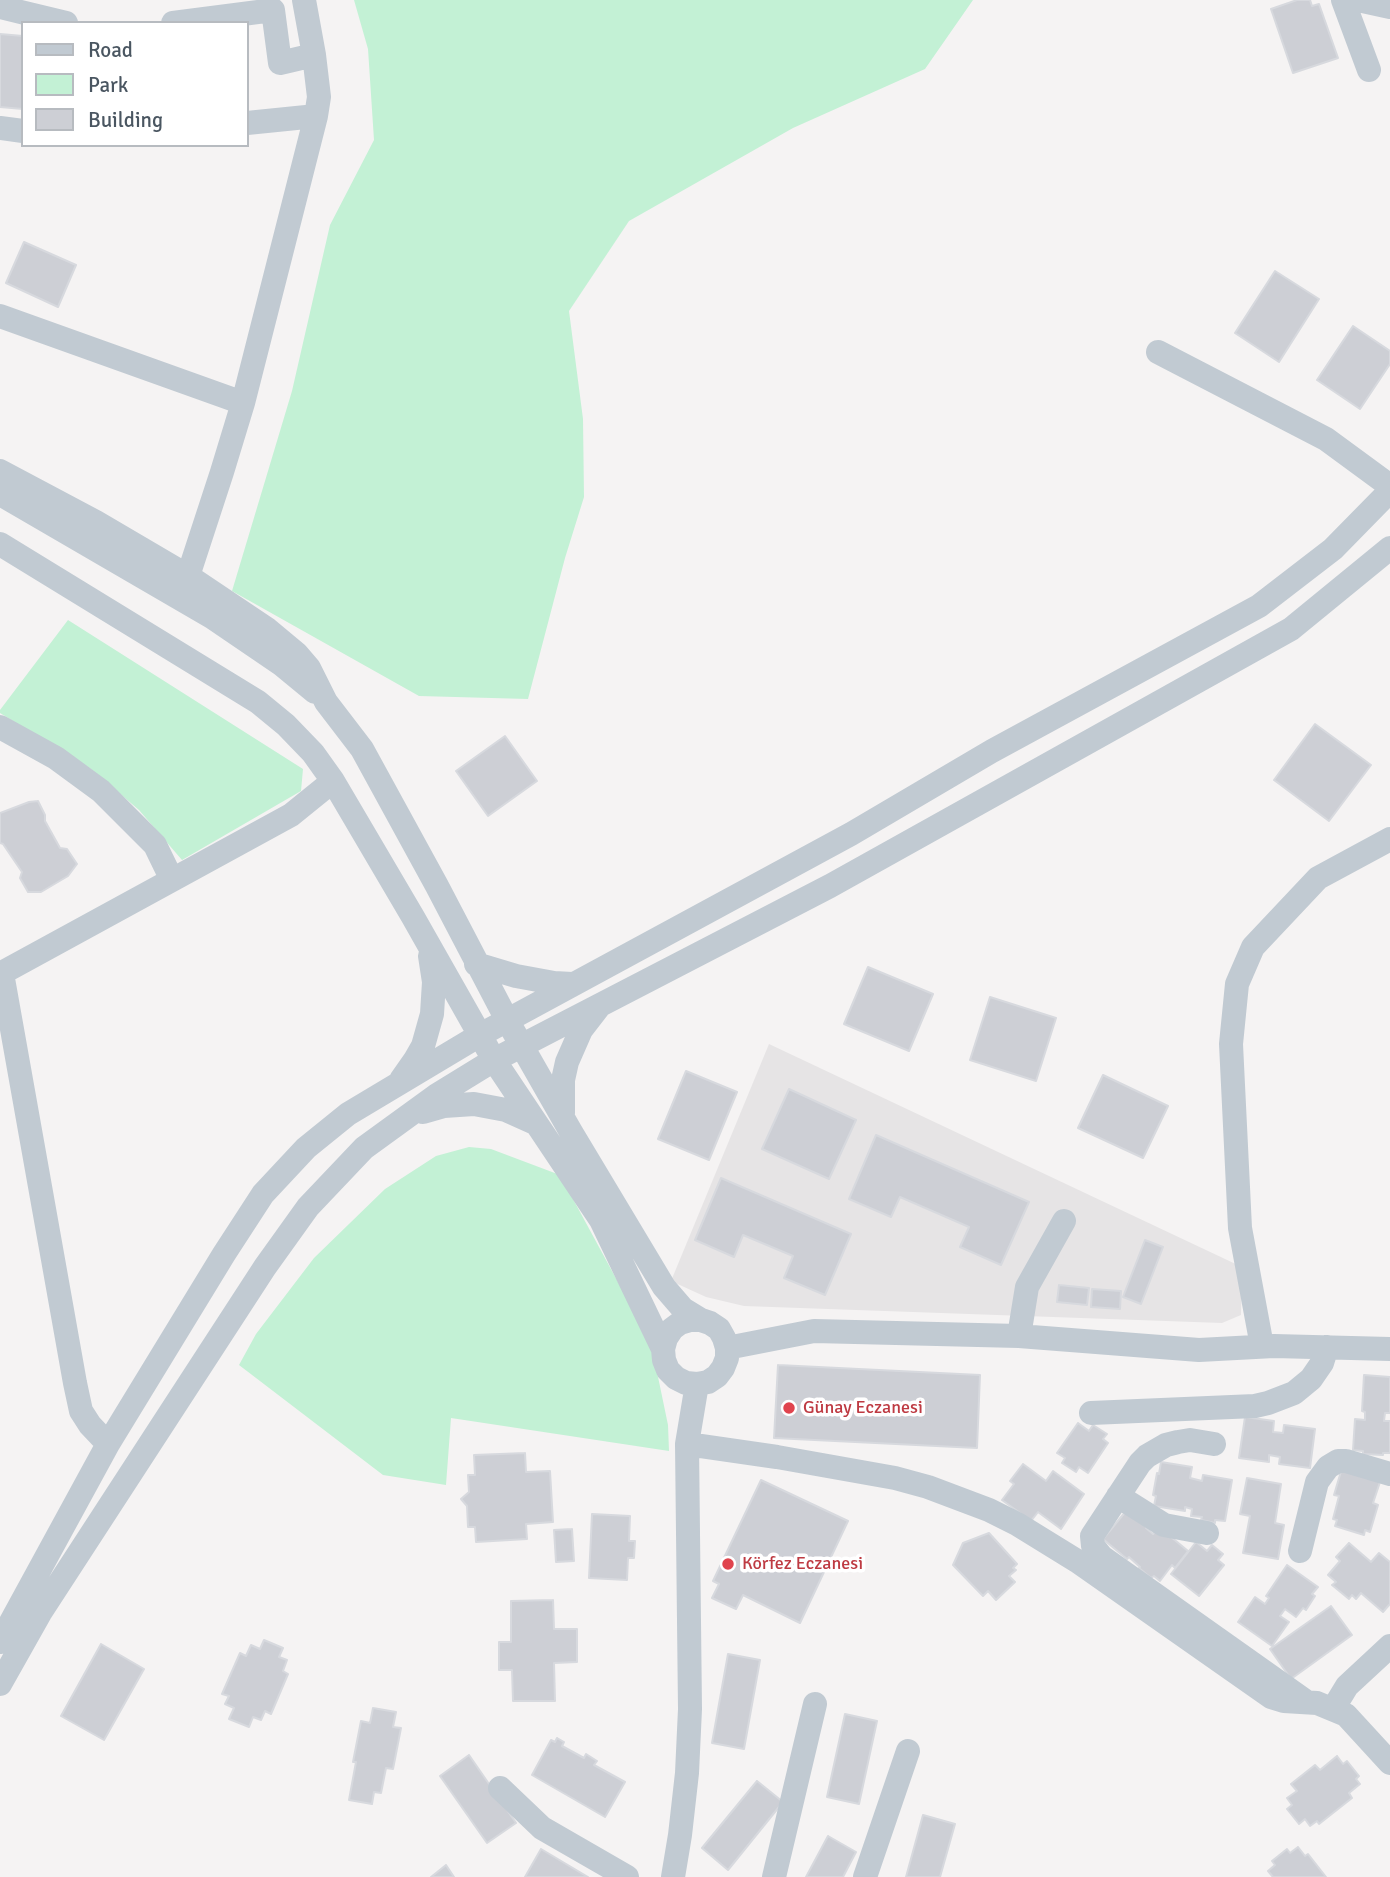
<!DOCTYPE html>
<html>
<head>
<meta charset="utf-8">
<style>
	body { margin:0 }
	#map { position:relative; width:1390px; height:1877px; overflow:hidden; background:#f5f3f3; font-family:Signika,sans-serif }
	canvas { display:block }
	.legend { position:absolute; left:21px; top:21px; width:228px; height:126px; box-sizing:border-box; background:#fff; border:2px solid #b7bbc0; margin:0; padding:9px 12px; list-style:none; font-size:21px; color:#4a5661 }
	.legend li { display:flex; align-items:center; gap:14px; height:35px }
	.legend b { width:35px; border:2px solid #b7bbc0 }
</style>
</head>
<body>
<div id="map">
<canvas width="1390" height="1877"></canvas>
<ul class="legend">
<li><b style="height:9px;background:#c1cad2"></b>Road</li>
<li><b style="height:19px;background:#c3f1d5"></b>Park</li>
<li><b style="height:19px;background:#cdcfd5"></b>Building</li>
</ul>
</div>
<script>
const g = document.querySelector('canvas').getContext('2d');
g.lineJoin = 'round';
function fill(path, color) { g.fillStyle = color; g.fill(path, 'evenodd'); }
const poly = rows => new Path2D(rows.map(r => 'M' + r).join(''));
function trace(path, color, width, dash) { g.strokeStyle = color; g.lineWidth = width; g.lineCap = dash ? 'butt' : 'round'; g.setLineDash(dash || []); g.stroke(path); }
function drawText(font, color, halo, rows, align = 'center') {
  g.font = font + ' Signika,sans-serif'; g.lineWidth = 7; g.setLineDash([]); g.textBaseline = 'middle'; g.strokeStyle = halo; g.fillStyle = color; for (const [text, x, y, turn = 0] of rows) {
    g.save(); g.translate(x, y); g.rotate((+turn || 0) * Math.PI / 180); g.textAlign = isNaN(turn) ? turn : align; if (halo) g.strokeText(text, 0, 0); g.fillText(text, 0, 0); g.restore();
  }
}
fill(poly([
	[769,1044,1242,1267,1241,1315,1222,1323,744,1306,706,1297,671,1281]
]), '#e6e4e5');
fill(poly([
	[354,0,973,0,925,69,793,128,629,221,569,311,583,419,584,497,565,558,528,699,419,696,232,591,292,391,330,225,374,140,368,49],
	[68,620,303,769,301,791,182,860,139,810,91,769,0,713,0,710],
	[469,1147,491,1149,560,1175,651,1343,668,1425,669,1451,451,1418,446,1485,383,1475,239,1365,256,1334,314,1258,385,1189,436,1156]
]), '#c3f1d5');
const building = poly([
	[1297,0,1310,0,1312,6,1319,4,1338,58,1293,73,1271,9,1297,0],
	[0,34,23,36,23,109,0,107,0,34],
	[24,242,76,265,58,307,6,283,24,242],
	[1275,271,1319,299,1279,362,1235,333,1275,271],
	[1353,326,1390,351,1390,364,1360,409,1317,380,1353,326],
	[1315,724,1371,765,1329,821,1274,780,1315,724],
	[505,736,537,781,488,816,456,771,505,736],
	[38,801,45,815,45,821,60,848,67,849,77,864,68,876,41,892,28,892,20,878,22,872,3,844,0,843,0,813,29,802,38,801],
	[868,967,933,994,909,1051,844,1024,868,967],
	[990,997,1056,1018,1036,1081,970,1060,990,997],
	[686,1071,737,1092,709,1160,658,1139,686,1071],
	[1103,1075,1168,1106,1143,1158,1078,1128,1103,1075],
	[789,1089,856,1120,829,1179,762,1149,789,1089],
	[876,1135,1029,1202,1001,1265,960,1247,969,1227,900,1197,891,1217,849,1199,876,1135],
	[721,1178,851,1234,825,1295,784,1278,793,1256,743,1235,734,1257,695,1240,721,1178],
	[1145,1240,1163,1247,1141,1304,1123,1297,1145,1240],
	[1059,1285,1089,1288,1087,1305,1057,1302,1059,1285],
	[1092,1289,1121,1291,1120,1309,1091,1307,1092,1289],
	[778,1365,980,1375,977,1448,774,1438,778,1365],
	[1364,1375,1390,1377,1390,1413,1385,1413,1384,1421,1390,1421,1390,1453,1383,1453,1383,1455,1363,1454,1363,1451,1353,1450,1355,1419,1365,1420,1365,1412,1362,1411,1364,1375],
	[1245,1417,1274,1421,1273,1432,1283,1433,1284,1425,1315,1429,1310,1468,1279,1464,1280,1457,1269,1455,1269,1462,1239,1458,1245,1417],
	[1078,1423,1089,1431,1093,1425,1107,1434,1103,1439,1108,1443,1088,1473,1079,1467,1076,1472,1062,1463,1065,1458,1057,1453,1078,1423],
	[525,1453,526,1472,550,1471,553,1522,526,1524,527,1539,476,1542,475,1527,468,1527,467,1506,461,1499,469,1492,468,1475,475,1475,474,1455,525,1453],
	[1161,1462,1192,1467,1190,1478,1202,1481,1203,1475,1232,1480,1225,1521,1215,1520,1215,1523,1201,1520,1202,1517,1191,1516,1192,1509,1185,1507,1185,1511,1154,1506,1156,1496,1153,1495,1157,1473,1159,1474,1161,1462],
	[1023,1464,1046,1481,1053,1471,1084,1494,1061,1529,1038,1512,1031,1521,1002,1500,1014,1484,1010,1481,1023,1464],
	[1342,1468,1381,1479,1373,1503,1378,1505,1370,1532,1365,1530,1364,1535,1335,1526,1337,1520,1333,1519,1339,1496,1334,1495,1342,1468],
	[1247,1478,1281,1484,1275,1523,1284,1525,1278,1559,1243,1553,1250,1516,1240,1514,1247,1478],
	[761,1480,848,1521,800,1623,743,1595,736,1609,712,1598,719,1584,713,1581,761,1480],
	[1131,1505,1151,1522,1146,1528,1153,1534,1159,1527,1188,1551,1175,1568,1172,1565,1160,1581,1154,1576,1151,1578,1139,1568,1140,1567,1129,1557,1127,1559,1103,1539,1131,1505],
	[592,1514,630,1516,629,1541,635,1541,634,1558,628,1558,627,1580,589,1578,592,1514],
	[572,1529,574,1561,556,1562,554,1530,572,1529],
	[989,1533,1017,1564,1013,1568,1016,1570,1009,1576,1015,1582,996,1600,988,1591,983,1596,953,1565,963,1543,989,1533],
	[1196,1542,1207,1551,1212,1545,1223,1554,1218,1560,1224,1565,1199,1596,1171,1574,1196,1542],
	[1349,1543,1371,1562,1379,1553,1390,1562,1390,1604,1383,1612,1361,1593,1356,1599,1352,1595,1349,1599,1332,1585,1336,1582,1328,1575,1340,1561,1336,1557,1349,1543],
	[1287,1565,1318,1587,1312,1594,1315,1596,1306,1610,1303,1608,1296,1617,1285,1609,1280,1616,1289,1622,1272,1646,1238,1622,1255,1597,1265,1604,1269,1598,1266,1596,1287,1565],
	[553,1600,554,1629,577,1629,577,1662,554,1663,555,1701,513,1701,512,1670,499,1670,499,1642,511,1642,511,1601,553,1600],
	[1331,1606,1352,1635,1291,1679,1270,1649,1331,1606],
	[264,1640,283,1648,279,1657,287,1660,283,1671,288,1674,271,1714,265,1711,261,1720,253,1717,249,1727,229,1719,234,1708,225,1704,229,1696,222,1694,240,1653,246,1656,251,1645,260,1649,264,1640],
	[101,1644,144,1669,104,1740,61,1716,101,1644],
	[728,1654,760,1660,744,1749,712,1743,728,1654],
	[373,1708,396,1712,393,1727,401,1728,393,1769,386,1768,381,1793,374,1792,372,1804,349,1800,356,1762,353,1762,361,1721,370,1723,373,1708],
	[845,1714,877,1721,859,1804,827,1797,845,1714],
	[557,1738,564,1742,562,1746,584,1758,586,1754,597,1761,594,1765,625,1782,605,1817,532,1775,551,1740,555,1742,557,1738],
	[469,1755,516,1823,487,1843,440,1776,469,1755],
	[1337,1756,1343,1764,1347,1761,1359,1776,1356,1779,1360,1784,1349,1793,1352,1798,1319,1824,1317,1821,1310,1826,1305,1819,1299,1824,1287,1809,1292,1805,1287,1798,1297,1791,1291,1784,1315,1765,1320,1770,1337,1756],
	[757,1781,783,1802,728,1870,702,1848,757,1781],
	[923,1815,955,1824,940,1877,906,1877,923,1815],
	[828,1836,856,1852,843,1877,806,1877,828,1836],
	[1298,1847,1305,1856,1308,1854,1326,1877,1273,1877,1268,1871,1275,1865,1272,1861,1287,1849,1290,1853,1298,1847],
	[541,1849,588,1877,525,1877,541,1849],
	[446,1865,454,1877,431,1877,446,1865]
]);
fill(building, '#cdcfd5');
trace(building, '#d7d9de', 2);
trace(poly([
	[1343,0,1369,70],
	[1358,0,1390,7],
	[0,7,66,23],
	[173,23,273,10,280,63,314,55],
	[247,123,316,116],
	[0,128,23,131],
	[0,316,243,403],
	[1158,352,1326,439,1390,486],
	[0,471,96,522,188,576,267,629,297,654,309,668,326,702,362,749,437,886,507,1020,571,1132,664,1287,683,1309,701,1320],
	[0,494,212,617,281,664,315,692],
	[0,544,258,702,286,725,313,753,333,781,413,917,494,1060,601,1220,663,1349,664,1360,668,1370,676,1378,686,1383,697,1384,708,1382,717,1376,723,1368,727,1358,727,1348,724,1338,719,1329,710,1323,701,1320,690,1320,680,1323,672,1329,666,1338,663,1349],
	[188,576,222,472,243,403,316,116,319,97,314,55,304,0],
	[0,727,56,758,101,791,155,845,172,880],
	[476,964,516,976,554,983,572,984],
	[2,973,75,1383,81,1411,90,1425,108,1444],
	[0,974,291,815,333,781],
	[401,1080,415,1060,423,1046,432,1014,434,982,430,956],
	[423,1112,444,1106,474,1104,506,1110,535,1123],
	[563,1113,563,1080,567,1062,581,1030,598,1008],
	[1019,1336,1027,1287,1064,1221],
	[1262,1346,1240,1228,1231,1044,1237,984,1253,947,1318,878,1390,839],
	[727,1348,814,1331,1019,1336,1199,1350,1274,1346,1390,1349],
	[1091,1413,1255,1406,1268,1403,1294,1393,1311,1379,1322,1363,1327,1347],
	[687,1444,777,1457,895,1478,928,1487,989,1510,1017,1524,1077,1561,1271,1697,1284,1701,1317,1703,1346,1715,1390,1763],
	[1214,1444,1190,1440,1178,1442,1166,1445,1147,1456,1140,1463,1092,1536,1093,1546,1102,1557,1304,1700],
	[1118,1496,1164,1525,1207,1533],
	[1300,1551,1317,1482,1328,1467,1338,1461,1346,1461,1390,1474],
	[0,1642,108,1444,224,1254,263,1194,306,1148,348,1114,480,1035,851,834,992,751,1259,606,1333,549,1390,491],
	[0,1684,40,1613,265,1267,308,1207,364,1148,437,1095,494,1060,830,886,1291,629,1390,548],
	[1333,1709,1347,1686,1390,1646],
	[500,1788,542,1828,627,1877],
	[673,1877,680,1835,687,1773,690,1709,687,1444,697,1384],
	[774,1877,815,1704],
	[865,1877,908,1751]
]), '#c1cad2', 24);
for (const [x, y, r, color] of [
	[789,1408,7,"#e0444e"],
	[728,1564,7,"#e0444e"]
]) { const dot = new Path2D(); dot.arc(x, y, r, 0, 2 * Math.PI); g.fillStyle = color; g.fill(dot); trace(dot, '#fff', 2.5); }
drawText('18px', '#be3a42', '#fff', [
	["Günay Eczanesi",803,1408],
	["Körfez Eczanesi",742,1564]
], 'left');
</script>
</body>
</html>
